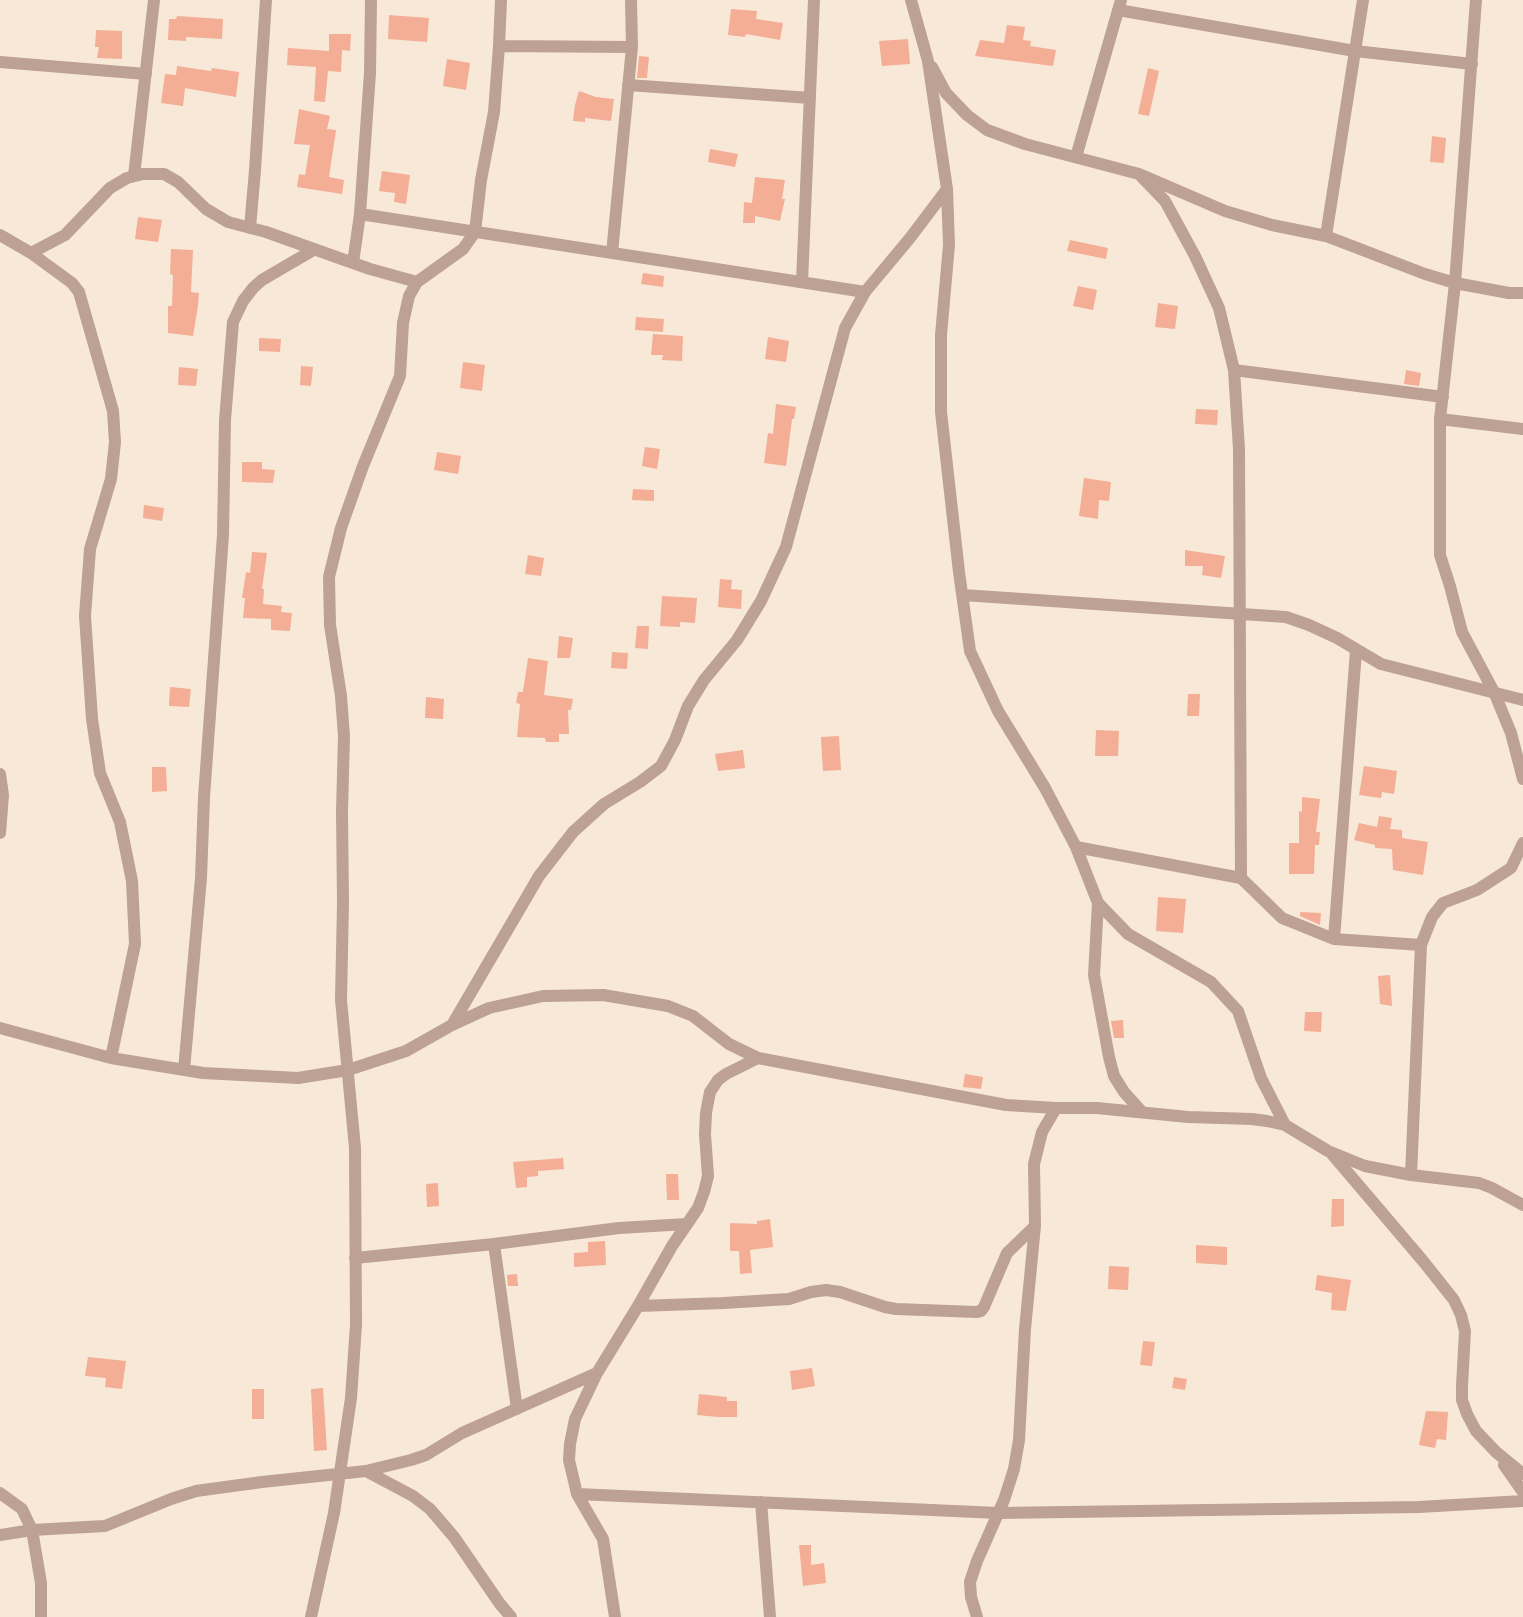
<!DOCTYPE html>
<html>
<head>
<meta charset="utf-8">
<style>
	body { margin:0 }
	canvas { display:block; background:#f8e8d8 }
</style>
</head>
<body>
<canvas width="1523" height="1617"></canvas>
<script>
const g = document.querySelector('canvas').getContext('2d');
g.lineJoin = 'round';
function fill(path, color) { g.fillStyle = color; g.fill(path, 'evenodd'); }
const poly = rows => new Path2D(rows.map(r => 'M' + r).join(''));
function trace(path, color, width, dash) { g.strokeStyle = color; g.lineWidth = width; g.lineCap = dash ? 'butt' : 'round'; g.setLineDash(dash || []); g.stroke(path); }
fill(poly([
	[731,9,757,11,756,19,783,23,780,40,746,34,745,37,728,35],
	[389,15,429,18,427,42,388,39],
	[177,16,223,19,222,39,186,37,186,41,168,40,169,19,176,19],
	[1007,25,1025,27,1023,40,1031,41,1030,46,1056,50,1053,66,975,56,980,40,1004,43],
	[96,30,122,31,122,59,97,58,99,47,95,47],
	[329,34,351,34,350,51,342,50,341,72,328,71,325,102,314,101,316,67,287,65,288,48,329,51],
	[908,39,910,64,882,66,879,41],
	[639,56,649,57,647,78,637,78],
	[447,59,470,63,466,90,443,86],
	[177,66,211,71,212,68,239,72,236,97,185,88,183,106,161,103,165,74,176,75],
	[1148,68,1159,71,1149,116,1138,114],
	[579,91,596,97,614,99,611,121,585,118,585,122,573,121,575,105],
	[299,109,330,116,327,129,336,130,329,177,344,180,342,194,297,187,299,174,305,175,310,145,294,144],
	[1432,136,1446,138,1444,163,1430,162],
	[710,149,738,154,735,167,708,162],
	[382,171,410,175,406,204,394,202,395,193,379,191],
	[755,177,785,180,782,199,785,199,780,221,755,216,755,223,743,223,744,202,752,203],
	[138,217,162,220,158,242,135,239],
	[1070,240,1108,248,1106,259,1067,251],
	[171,249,193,250,191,292,199,293,198,306,193,336,168,333,168,306,172,306,173,275,170,274],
	[643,273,664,276,663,287,641,284],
	[1078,286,1097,290,1093,310,1073,306],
	[1158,303,1178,306,1175,329,1155,327],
	[636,317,664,319,663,332,635,330],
	[653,334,683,336,682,361,662,360,663,355,651,355],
	[768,337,789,341,786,362,765,359],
	[259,338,281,339,280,352,259,351],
	[463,362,485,365,482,391,460,388],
	[301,366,313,367,311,386,300,385],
	[179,367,198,369,196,386,178,385],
	[1406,370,1421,373,1419,386,1404,384],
	[776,404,796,407,794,419,792,419,786,466,764,463,768,433,773,434],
	[1196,409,1218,410,1217,425,1195,424],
	[645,447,660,449,657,469,642,466],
	[437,452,461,456,458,474,434,470],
	[242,462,262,462,262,469,275,470,273,483,242,482],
	[1084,478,1111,482,1109,501,1099,500,1098,519,1079,516],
	[633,489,654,490,654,501,632,500],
	[144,505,164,508,162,521,143,518],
	[1185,550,1225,556,1221,578,1202,575,1203,566,1185,566],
	[252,552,267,553,262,589,264,589,263,604,282,606,281,612,292,613,290,631,271,630,271,619,243,618,245,598,242,598,246,572,250,573],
	[528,555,544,558,541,576,525,574],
	[720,579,732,580,731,589,742,590,741,609,718,607],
	[662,596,697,598,695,623,680,622,680,627,660,626],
	[637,626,649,626,648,649,635,648],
	[559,636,573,638,570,658,557,658],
	[612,652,628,653,627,669,611,668],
	[528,658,548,661,544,695,573,699,571,710,568,710,569,734,559,734,559,742,546,742,545,738,517,737,520,704,516,703,518,692,523,692],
	[170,687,191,689,189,707,169,706],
	[1188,694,1200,694,1199,716,1187,716],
	[426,697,444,699,443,719,425,718],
	[1096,730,1119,731,1118,756,1095,756],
	[839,736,841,770,823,771,821,737],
	[743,750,745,768,718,771,715,754],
	[1364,766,1397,771,1394,794,1382,792,1381,798,1359,795],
	[152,767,166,767,167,791,152,792],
	[1302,797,1320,799,1316,832,1320,832,1319,845,1315,845,1314,874,1289,874,1289,843,1299,843,1299,811,1302,812],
	[1379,816,1392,818,1390,829,1402,830,1402,838,1428,842,1423,875,1393,870,1392,849,1375,848,1375,845,1354,840,1359,823,1377,827],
	[1158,897,1186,899,1183,933,1156,931],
	[1300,912,1321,913,1320,925,1300,916],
	[1390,975,1392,1006,1380,1004,1378,976],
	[1305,1012,1322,1012,1321,1032,1304,1031],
	[1123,1020,1124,1038,1114,1038,1111,1021],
	[965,1074,983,1077,981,1089,963,1087],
	[563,1158,564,1169,538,1171,538,1176,527,1177,527,1187,516,1188,513,1162],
	[666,1174,678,1174,679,1200,667,1200],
	[438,1183,439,1206,427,1207,426,1184],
	[1332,1199,1344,1199,1344,1226,1331,1227],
	[770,1219,773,1247,750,1250,752,1273,740,1274,739,1251,730,1251,730,1223,757,1224,757,1221],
	[605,1241,606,1265,574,1267,574,1253,588,1252,588,1242],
	[1196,1245,1227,1247,1227,1265,1196,1263],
	[1109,1266,1129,1267,1128,1290,1108,1289],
	[517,1274,518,1286,508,1286,507,1275],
	[1317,1275,1351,1280,1346,1311,1331,1310,1332,1293,1315,1290],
	[1143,1341,1155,1342,1152,1366,1140,1365],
	[88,1357,126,1361,122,1389,105,1387,106,1378,85,1376],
	[812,1368,815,1386,792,1390,790,1371],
	[1174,1377,1187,1379,1185,1390,1172,1388],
	[323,1388,327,1450,314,1451,311,1389],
	[252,1389,264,1389,264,1419,252,1419],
	[699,1394,727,1397,727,1401,737,1401,737,1417,718,1417,697,1415],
	[1426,1411,1448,1412,1446,1440,1437,1439,1435,1448,1419,1445],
	[799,1545,811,1545,811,1565,824,1563,826,1583,803,1586]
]), '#f3ae95');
trace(poly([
	[911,0,928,61,947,189,949,245,941,335,941,412,959,572,970,651,998,711,1045,788,1076,847,1098,903,1128,934,1211,982,1238,1011,1261,1078,1285,1125],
	[1476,0,1455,283,1440,419,1440,555,1450,586,1462,632,1494,692,1511,733,1523,779],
	[1118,10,1355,51,1472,64],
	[499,46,632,47],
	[0,62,146,74],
	[932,67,946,93,967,115,987,130,1025,144,1139,174,1225,211,1272,225,1326,236,1425,274,1455,283,1509,293,1523,293],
	[628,85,810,98],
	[1076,157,1121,0],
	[1139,174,1165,201,1195,256,1219,308,1234,370,1239,449,1241,878],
	[134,176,154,0],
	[360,214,865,292],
	[250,228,255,170,266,0],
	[0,235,31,253,72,283,79,292,113,411,115,442,111,479,90,549,85,616,92,719,100,773,120,822,132,881,135,944,111,1058],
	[1326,236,1363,0],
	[31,253,65,235,110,188,127,178,143,174,164,174,178,182,206,209,228,222,266,232,370,269,417,282],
	[612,253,632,47,631,0],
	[353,263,360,214,370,73,371,0],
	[802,282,814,0],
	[1234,370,1443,397],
	[1440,419,1523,429],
	[963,595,1286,617,1309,625,1337,638,1381,664,1523,700],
	[0,774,3,795,0,833],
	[1076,847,1241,878,1282,918,1334,939,1421,945],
	[1098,903,1094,975,1109,1057,1114,1076,1124,1092,1142,1112],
	[1334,939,1356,651],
	[452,1025,539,876,573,832,604,804,640,782,661,766,675,740,688,706,704,680,737,640,761,601,786,547,845,328,865,292,910,238,947,189],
	[0,1028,111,1058,203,1073,298,1078,348,1070,406,1051,452,1025,489,1008,543,996,603,995,668,1006,693,1016,729,1044,758,1058,1006,1105,1056,1108,1097,1108,1188,1117,1252,1119,1267,1121,1285,1125,1328,1151,1365,1166,1411,1175,1479,1183,1492,1188,1523,1205],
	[184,1070,201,878,204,797,223,535,225,420,233,322,243,301,253,288,262,280,315,249],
	[1332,1154,1423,1261,1454,1300,1461,1315,1465,1331,1462,1386,1462,1400,1467,1414,1476,1431,1496,1452,1523,1474],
	[1411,1175,1421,945,1432,917,1443,903,1477,890,1511,868,1523,843],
	[494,1244,517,1409],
	[355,1258,494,1244,619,1228,687,1224],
	[638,1306,724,1303,789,1299,811,1292,826,1290,840,1292,885,1307,896,1309,976,1312,981,1311,984,1307,1007,1253,1035,1226],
	[1504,1465,1523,1492],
	[366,1471,413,1496,430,1509,454,1537,500,1604,511,1617],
	[0,1493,22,1509,32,1530,41,1583,41,1617],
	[577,1494,998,1513,1419,1507,1523,1501],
	[761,1502,770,1617],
	[0,1535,32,1530,105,1526,171,1499,196,1491,262,1482,366,1471,411,1460,426,1455,462,1433,597,1373],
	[311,1617,334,1513,351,1398,356,1325,355,1148,341,1000,343,903,342,812,344,736,341,696,330,625,329,577,341,528,363,466,400,376,403,323,409,296,417,282,463,249,475,232,481,180,494,112,499,46,501,0],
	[615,1617,603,1539,577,1494,569,1460,570,1444,575,1419,597,1373,638,1306,672,1246,698,1208,704,1192,708,1176,705,1134,706,1113,710,1092,718,1080,726,1074,758,1058],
	[977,1617,971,1597,970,1582,977,1561,1004,1500,1014,1469,1019,1440,1025,1329,1035,1226,1034,1164,1042,1132,1056,1108]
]), '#bda192', 12);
</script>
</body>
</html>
